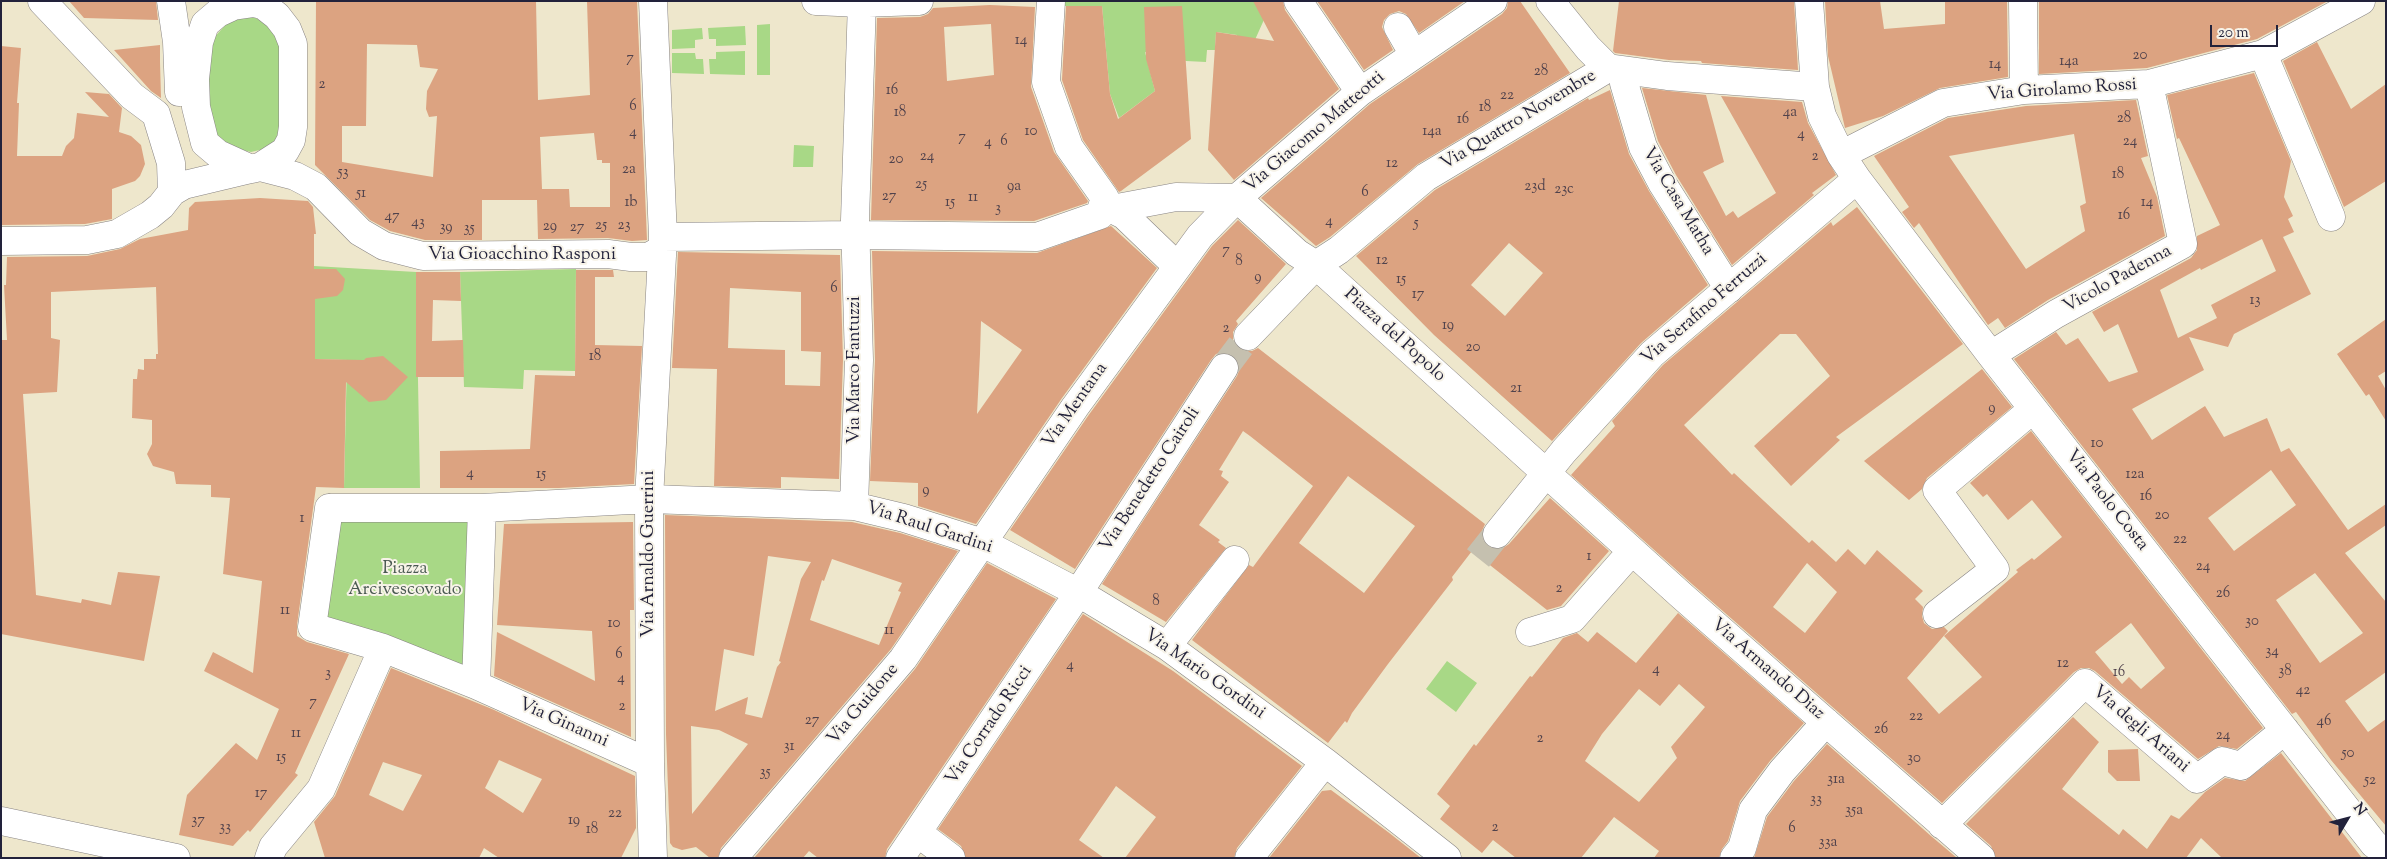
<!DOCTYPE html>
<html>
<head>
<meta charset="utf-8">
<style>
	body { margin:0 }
	#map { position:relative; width:2387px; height:859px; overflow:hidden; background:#eee7cc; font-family:"Sorts Mill Goudy",serif }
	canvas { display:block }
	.frame { position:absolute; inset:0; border:2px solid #22223b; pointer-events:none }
	.north { position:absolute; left:2322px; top:794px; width:50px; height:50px; -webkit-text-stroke:4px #f7f3e8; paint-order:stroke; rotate:53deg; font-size:14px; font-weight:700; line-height:20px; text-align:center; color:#22223b }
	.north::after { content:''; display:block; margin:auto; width:18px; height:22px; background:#22223b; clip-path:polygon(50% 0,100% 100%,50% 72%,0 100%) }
	.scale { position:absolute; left:2210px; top:25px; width:68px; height:22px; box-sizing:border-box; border:2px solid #22223b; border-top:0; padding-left:6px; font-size:15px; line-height:18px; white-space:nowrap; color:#22223b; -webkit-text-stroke:4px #f7f3e8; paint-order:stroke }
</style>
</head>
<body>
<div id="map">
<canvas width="2387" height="859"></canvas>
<div class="frame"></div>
<div class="north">N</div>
<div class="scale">20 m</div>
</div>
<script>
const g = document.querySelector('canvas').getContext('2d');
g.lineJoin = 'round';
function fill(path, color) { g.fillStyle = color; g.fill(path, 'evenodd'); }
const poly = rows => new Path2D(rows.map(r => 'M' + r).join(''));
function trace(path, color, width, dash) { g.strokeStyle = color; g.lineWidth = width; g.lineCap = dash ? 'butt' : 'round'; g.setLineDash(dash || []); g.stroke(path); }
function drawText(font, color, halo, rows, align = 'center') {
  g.font = font + ' "Sorts Mill Goudy",serif'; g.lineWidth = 4; g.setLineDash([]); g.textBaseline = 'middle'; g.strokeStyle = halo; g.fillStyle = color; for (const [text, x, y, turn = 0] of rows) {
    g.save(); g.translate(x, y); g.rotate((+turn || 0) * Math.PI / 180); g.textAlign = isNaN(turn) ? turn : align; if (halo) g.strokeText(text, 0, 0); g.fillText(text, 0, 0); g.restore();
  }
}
fill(poly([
	[1062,1,1253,1,1267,13,1254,42,1237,37,1237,35,1216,32,1215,50,1207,50,1206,62,1186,61,1145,52,1155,91,1119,118,1110,94,1102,6,1062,6],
	[245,17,253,17,264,22,274,32,282,44,282,136,264,149,251,152,242,150,219,139,208,120,208,53,211,41,229,21],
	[770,24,770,75,757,75,757,25],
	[745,26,746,45,716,46,716,39,709,39,708,28],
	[702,28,703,39,695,40,695,48,672,49,672,30],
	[745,51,745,75,710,74,709,59,716,59,716,52],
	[672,53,695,53,696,59,703,59,704,74,672,73],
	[794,145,814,146,813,167,793,167],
	[314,266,416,272,420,488,344,488,347,360,315,359],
	[576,269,575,371,524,370,523,389,464,387,460,272],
	[339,518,474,519,464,665,326,620],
	[1447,661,1477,683,1456,712,1426,689]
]), '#a8d886');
fill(poly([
	[69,1,156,1,158,20,84,18],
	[316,1,536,1,538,100,590,95,587,1,637,1,647,240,632,241,608,238,538,239,537,200,482,200,482,240,425,240,390,231,370,220,315,165],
	[367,44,417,45,420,67,438,69,427,91,426,109,429,117,437,116,433,177,342,162,342,126,366,126],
	[594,133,597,160,602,160,602,163,610,163,610,207,570,207,569,189,542,189,540,137],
	[1253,1,1283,1,1285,10,1339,89,1234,180,1208,150,1216,32,1274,41],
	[1317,1,1465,1,1419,33,1406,14,1399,11,1390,14,1384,20,1382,27,1393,50,1364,70],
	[1508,1,1520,1,1570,73,1418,164,1330,237,1316,246,1261,198,1370,104,1502,14,1507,8],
	[1619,1,1794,1,1798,70,1702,63,1701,61,1669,60,1615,53,1613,51],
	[1825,1,1880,1,1884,29,1945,24,1945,1,2007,1,2008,77,1940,88,1883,116,1845,128,1828,56],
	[2039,1,2328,1,2257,39,2147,68,2039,74],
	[990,5,1035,7,1031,87,1054,152,1088,201,1087,203,1034,221,871,220,877,18,920,17,928,14,933,8],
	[991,24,994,75,947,81,944,27],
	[1066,6,1102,6,1110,94,1118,119,1155,91,1146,59,1144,7,1182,6,1191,139,1121,191,1119,192,1083,140,1062,80],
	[2317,42,2351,109,2386,84,2386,181,2344,207,2283,61],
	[160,45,160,62,161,98,151,91,114,50],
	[1,46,21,48,17,103,19,103,17,156,62,156,66,146,74,138,77,113,109,117,85,92,109,94,122,108,119,132,131,136,141,145,145,164,140,176,135,181,112,189,112,219,85,224,1,225],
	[2254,73,2291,161,2284,197,2293,216,2288,219,2294,232,2283,237,2311,294,2234,334,2228,347,2189,337,2204,370,2132,409,2152,440,2205,406,2224,437,2267,418,2281,452,2289,448,2348,530,2386,504,2386,525,2345,553,2386,602,2386,672,2345,701,2368,732,2386,719,2386,826,2331,760,2296,712,2292,714,2014,359,2056,332,2066,345,2078,338,2109,382,2138,372,2118,324,2104,332,2092,312,2191,258,2197,250,2197,236,2220,225,2179,138,2177,139,2167,95],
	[2262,239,2276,271,2211,305,2217,318,2178,338,2160,290,2200,268,2201,270],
	[2271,470,2296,505,2234,551,2208,518],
	[2315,573,2363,633,2320,663,2276,600],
	[1642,88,1706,95,1724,162,1703,172,1726,216,1733,211,1738,218,1776,193,1721,96,1802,102,1808,123,1836,175,1812,193,1814,195,1732,265,1676,175,1658,141],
	[1610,90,1629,154,1649,191,1708,285,1641,343,1552,441,1434,335,1356,256,1435,190,1588,98,1589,100],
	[1509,243,1543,273,1505,316,1471,285],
	[2136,100,2148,156,2141,158,2157,197,2165,236,2048,300,2005,328,1998,318,1988,325,1919,223,1914,228,1902,212,1909,207,1874,156,1948,118,2026,106],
	[2074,134,2086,203,2080,206,2085,231,2026,269,1949,156],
	[260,198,308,201,313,207,316,234,314,234,314,269,336,269,345,279,343,290,337,296,315,299,315,359,364,360,366,358,383,356,408,377,386,400,369,402,346,382,344,488,316,487,297,625,297,636,307,642,349,654,295,773,298,775,250,832,248,830,233,846,179,835,187,795,236,743,257,760,279,709,204,671,213,652,253,673,262,581,223,574,230,498,211,497,211,485,176,484,174,472,153,466,147,454,152,444,152,420,132,418,133,379,137,379,138,369,144,370,144,359,156,359,156,354,158,354,156,287,51,292,51,338,60,340,57,392,23,394,36,595,81,603,82,599,111,605,118,572,160,576,144,661,1,634,1,340,7,340,4,285,6,285,7,257,87,256,120,249,140,239,188,230,189,208,195,202],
	[1857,207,1963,344,1836,437,1840,440,1791,486,1754,446,1830,376,1796,334,1780,334,1684,425,1732,475,1734,473,1809,543,1812,540,1836,562,1848,549,1865,565,1877,550,1923,591,1915,599,1923,607,1922,616,1924,623,1932,629,1944,627,1948,631,1907,678,1939,714,1982,677,1944,636,2018,572,2016,570,2032,558,2034,560,2062,537,2032,500,2008,520,1987,494,1983,497,1970,483,2031,431,2263,728,2237,749,2219,746,2198,759,2095,671,2089,668,2081,668,2074,672,1942,803,1692,584,1571,475,1615,426,1612,421,1663,365,1831,222,1833,226],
	[1807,563,1837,592,1805,633,1773,607],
	[2131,623,2165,668,2141,689,2129,677,2122,684,2095,652],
	[1238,220,1286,264,1236,321,1238,324,1233,332,1233,340,1238,348,1245,351,1252,351,1258,348,1485,524,1482,531,1482,539,1488,546,1495,549,1503,548,1509,544,1550,498,1609,551,1561,606,1547,610,1472,551,1452,577,1453,580,1388,664,1352,713,1347,723,1345,721,1328,743,1192,640,1249,565,1253,567,1313,486,1250,436,1243,431,1219,470,1223,471,1221,476,1229,482,1199,525,1220,540,1218,542,1226,548,1166,622,1102,584,1237,376,1240,368,1238,361,1233,355,1224,352,1216,354,1211,360,1075,569,1010,530,1088,416,1212,246],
	[1348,476,1415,526,1364,593,1299,543],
	[1111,226,1157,268,1062,398,976,524,918,506,918,483,870,481,875,360,872,251,1037,253],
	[981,321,1022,350,977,414,980,354],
	[678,252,840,255,843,360,839,479,781,477,781,488,714,486,717,369,672,368],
	[730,288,801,292,801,351,821,352,820,386,785,385,785,350,728,348],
	[576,270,613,270,614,277,595,277,595,345,642,346,634,484,559,488,440,488,440,451,530,449,535,375,575,376],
	[416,272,460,272,461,301,433,300,432,341,463,340,464,377,416,377],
	[2386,319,2386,371,2378,376,2386,390,2386,421,2369,394,2366,396,2337,354],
	[1982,369,2012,407,1927,478,1922,489,1909,500,1864,461],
	[665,515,852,522,900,533,958,551,891,649,721,848,718,858,710,858,696,847,682,850,673,847,670,843,666,734],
	[768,556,811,562,801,579,779,661,781,662,777,667,762,718,745,714,748,697,715,711,724,649,754,656],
	[832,559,902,583,898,591,901,592,879,645,810,620,822,580,824,581],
	[691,726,719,730,748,744,692,814],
	[633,522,634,610,630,610,631,737,494,676,497,632,595,681,592,631,497,625,504,524],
	[987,563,1056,599,887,849,885,858,818,858,809,851,803,858,754,858,915,669],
	[1678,613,1804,723,1770,761,1740,801,1728,841,1722,849,1719,858,1654,858,1659,851,1614,817,1581,858,1516,858,1493,840,1482,853,1440,819,1450,806,1437,794,1474,744,1476,746,1530,676,1532,677,1563,638,1577,633,1588,642,1597,632,1636,663],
	[1679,684,1705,707,1671,747,1677,758,1639,802,1585,761,1602,734,1639,689,1660,706],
	[1083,614,1173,671,1302,766,1237,848,1234,858,1125,858,1156,817,1116,786,1079,840,1104,858,966,858,961,846,938,829],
	[391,668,492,709,635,776,636,828,621,858,499,858,484,848,479,858,325,858,314,822,335,796],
	[499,760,542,779,523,813,485,788],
	[383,762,422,775,403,811,369,795],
	[2073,717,2099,742,2062,789,2119,835,2123,829,2147,849,2171,815,2179,819,2205,792,2225,778,2245,781,2281,753,2362,858,2222,858,2201,838,2186,858,1996,858,1991,846,1966,824],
	[1827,744,1931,836,1957,858,1754,858,1767,817,1794,781],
	[2138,749,2140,781,2117,781,2108,772,2108,750],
	[1331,790,1388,832,1421,858,1269,858,1322,791]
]), '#dca381');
trace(poly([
	[1224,368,1248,336],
	[1478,558,1497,534]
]), '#c5c0af', 28, [28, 14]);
const minor = poly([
	[42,1,132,96,156,114],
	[171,1,177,42,179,92],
	[816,1,861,3,919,1],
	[1298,1,1360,92],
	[1550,1,1588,48,1608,68],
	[1809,1,1815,87,1822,116,1841,155,1857,179,1991,355,2374,844,2386,853],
	[2023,1,2024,90],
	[254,3,263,5,277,16,287,29,293,44,293,127,291,140,285,151,260,167,251,169,218,154,205,143,196,107,195,79,199,42,205,24,218,13,233,6,254,3],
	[1398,27,1414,55],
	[2263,54,2331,217],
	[1624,83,1643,147,1662,183,1729,289],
	[156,114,171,163,172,192],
	[1841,155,1943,103,2024,90,2149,84,2263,54,2361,1],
	[260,167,295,176,316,187,360,232,384,246,423,256,608,254,631,257,648,257,661,250],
	[1237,198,1297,253,1316,265,1339,250,1426,177,1608,68,1667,76,1815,87],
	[1102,207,1112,209,1124,215,1177,266],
	[1112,209,1176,197,1237,198],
	[663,237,856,235,1037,237,1100,215,1105,198,1069,147,1046,82,1051,1],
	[1,241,87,240,117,234,150,215,161,206,172,192,184,185,251,169],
	[1248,336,1316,265,1682,596,1981,858],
	[1991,355,2056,314,2183,244,2149,84],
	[854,506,859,360,855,220,862,1],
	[329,508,482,508,476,685,383,648,312,627,329,508],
	[482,508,649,499,854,506,904,518,983,543,1079,593,1167,646,1325,762,1447,858],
	[1497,534,1564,451,1652,354,1857,179],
	[1937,614,1995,569,1937,490,2033,409],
	[1530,632,1572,619,1632,551],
	[1167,646,1235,560],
	[476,685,650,763],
	[1,821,176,858],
	[1942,825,2085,683,2197,779,2222,761,2241,766,2285,730],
	[918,833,951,858],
	[269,858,273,847,321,789,383,648],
	[653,858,650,763,649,499,663,237,653,1],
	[733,858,903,659,1075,407,1200,236,1237,198,1360,92,1493,1],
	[900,858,1069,607,1224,368],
	[1249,858,1325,762],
	[1734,858,1742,848,1753,810,1782,771,1826,722]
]);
trace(minor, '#888484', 29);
trace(minor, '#fff', 28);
drawText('15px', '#50424c', null, [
	["14",1021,41],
	["20",2140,56],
	["7",630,59],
	["14a",2069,62],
	["14",1995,65],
	["28",1541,72],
	["2",322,85],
	["16",892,91],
	["22",1507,96],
	["6",633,107],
	["18",1485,108],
	["18",900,113],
	["4a",1790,113],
	["28",2124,119],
	["16",1463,120],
	["10",1031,132],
	["14a",1432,132],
	["4",633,133],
	["4",1801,135],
	["7",962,138],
	["6",1004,142],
	["24",2130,142],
	["4",988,143],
	["24",927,157],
	["2",1815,157],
	["20",896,160],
	["12",1392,164],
	["2a",629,170],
	["53",343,173],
	["18",2118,175],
	["25",921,185],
	["9a",1014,187],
	["23d",1535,187],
	["23c",1564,190],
	["6",1365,193],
	["51",361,194],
	["27",889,197],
	["11",973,198],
	["1b",631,203],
	["15",950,203],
	["14",2147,203],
	["3",998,209],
	["16",2124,216],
	["47",392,217],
	["4",1329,222],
	["43",418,223],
	["5",1416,224],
	["25",601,226],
	["23",624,226],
	["29",550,227],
	["39",446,228],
	["27",577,228],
	["35",469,229],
	["7",1226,251],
	["12",1382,261],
	["8",1239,262],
	["9",1258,278],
	["15",1401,280],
	["6",834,289],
	["17",1418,295],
	["13",2255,301],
	["19",1448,326],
	["2",1226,329],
	["20",1473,348],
	["18",595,357],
	["21",1516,389],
	["9",1992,409],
	["10",2097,444],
	["4",470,474],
	["15",541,475],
	["12a",2135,475],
	["9",926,491],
	["16",2146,497],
	["20",2162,516],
	["1",302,519],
	["22",2180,540],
	["1",1589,557],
	["24",2203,567],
	["2",1559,589],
	["26",2223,594],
	["8",1156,602],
	["11",285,611],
	["30",2252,622],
	["10",614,624],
	["11",889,631],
	["34",2272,652],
	["6",619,655],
	["12",2063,664],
	["4",1070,666],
	["4",1656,670],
	["38",2285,672],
	["16",2119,673],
	["3",328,674],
	["4",621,679],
	["42",2303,691],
	["7",313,703],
	["2",622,707],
	["22",1916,717],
	["27",812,721],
	["46",2324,722],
	["26",1881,730],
	["11",296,734],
	["24",2223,736],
	["2",1540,739],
	["31",789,747],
	["50",2348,754],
	["15",281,758],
	["30",1914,759],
	["35",765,773],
	["31a",1836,780],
	["52",2370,781],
	["17",261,794],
	["33",1816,800],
	["35a",1854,811],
	["22",615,814],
	["37",198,821],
	["19",574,821],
	["33",225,828],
	["2",1495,828],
	["6",1792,829],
	["18",592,830],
	["33a",1828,843]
]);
drawText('18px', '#22223b', '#f7f3e8', [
	["Via Girolamo Rossi",2062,91,-4],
	["Via Quattro Novembre",1519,121,-31],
	["Via Giacomo Matteotti",1315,133,-40],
	["Via Casa Matha",1677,202,59],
	["Via Gioacchino Rasponi",522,256],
	["Vicolo Padenna",2118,280,-29],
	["Via Serafino Ferruzzi",1705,310,-41],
	["Piazza del Popolo",1394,336,42],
	["Via Marco Fantuzzi",856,370,-90],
	["Via Mentana",1076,406,-55],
	["Via Benedetto Cairoli",1151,480,-57],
	["Via Paolo Costa",2106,501,52],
	["Via Raul Gardini",929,529,18],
	["Via Arnaldo Guerrini",650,554,-90],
	["Via Armando Diaz",1767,670,41],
	["Via Mario Gordini",1204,675,35],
	["Via Guidone",864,705,-50],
	["Via Ginanni",563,724,24],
	["Via Corrado Ricci",990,726,-56],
	["Via degli Ariani",2140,730,41]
]);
drawText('18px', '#4a5952', '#f7f3e8', [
	["Piazza",405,570],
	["Arcivescovado",405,591]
]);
</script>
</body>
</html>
